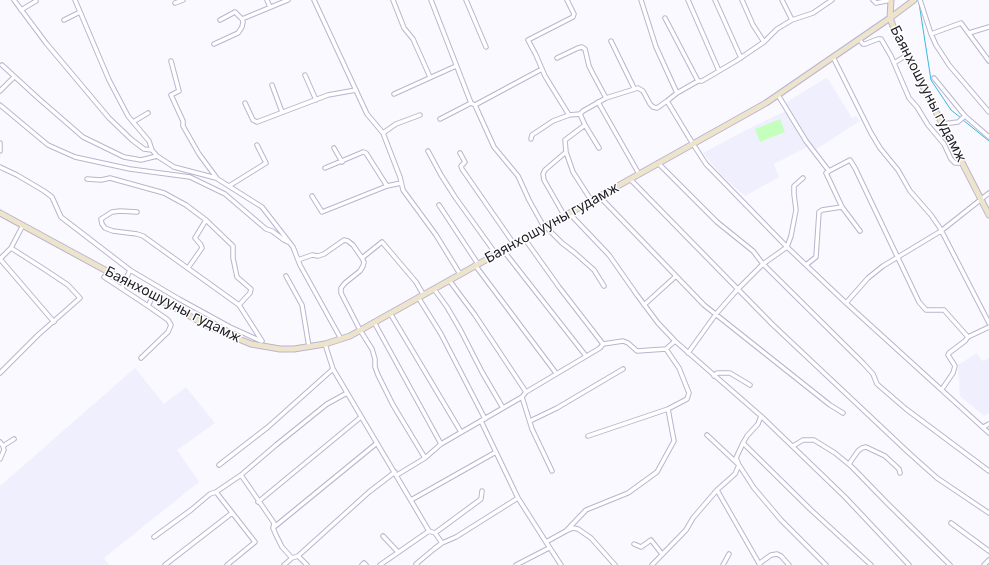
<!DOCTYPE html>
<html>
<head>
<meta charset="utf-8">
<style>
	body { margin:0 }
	canvas { display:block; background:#faf9ff }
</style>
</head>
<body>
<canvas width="989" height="565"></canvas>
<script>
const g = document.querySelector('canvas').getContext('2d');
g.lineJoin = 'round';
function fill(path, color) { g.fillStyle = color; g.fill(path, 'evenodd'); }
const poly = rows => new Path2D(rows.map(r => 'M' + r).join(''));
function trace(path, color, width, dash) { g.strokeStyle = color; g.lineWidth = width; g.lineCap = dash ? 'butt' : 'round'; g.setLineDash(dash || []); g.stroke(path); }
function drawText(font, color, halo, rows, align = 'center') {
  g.font = font + ' Inter,sans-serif'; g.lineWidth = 3; g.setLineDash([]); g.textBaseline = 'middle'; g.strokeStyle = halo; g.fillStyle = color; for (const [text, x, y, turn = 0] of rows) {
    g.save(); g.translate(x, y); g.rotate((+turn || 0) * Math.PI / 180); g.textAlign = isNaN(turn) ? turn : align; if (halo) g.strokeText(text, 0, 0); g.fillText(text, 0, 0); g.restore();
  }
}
fill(poly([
	[826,78,828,79,852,118,856,116,860,121,815,150,809,140,808,141,785,103],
	[786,111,807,147,774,164,779,177,745,196,722,176,703,153,748,129],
	[977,353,982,361,989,358,989,413,984,416,960,396,958,365],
	[135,368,164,404,186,387,215,423,177,450,199,482,104,558,109,565,0,565,0,486]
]), '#f0effd');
fill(poly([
	[780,119,785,132,760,142,755,129]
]), '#c5ffbe');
trace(poly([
	[919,3,931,80,951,110,961,118],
	[963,120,989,141]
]), '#36b9dd', 1);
const street = poly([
	[14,0,46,43,109,118,132,140,144,149,152,150,157,156],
	[75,0,109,80,128,116,149,141,152,150],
	[267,0,270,7],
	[314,0,367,114,383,133,400,177,403,190,436,235,460,274],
	[393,0,404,28,413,39,430,77],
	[431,0,471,103,475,105,494,147,518,176,529,200,544,227],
	[466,0,486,47],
	[567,0,574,14,573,17,528,40,536,55,545,76,569,115],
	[641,0,656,47,677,93],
	[688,0,719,71],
	[715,0,741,58],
	[742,0,753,25,764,42],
	[782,0,792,20],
	[832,0,813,13,792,20,777,29,764,42,736,61,702,81,698,81,677,93,667,101,693,144,706,164,787,247,846,303,989,433],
	[873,0,876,3,891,0],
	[920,0,931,34,936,45,949,65,989,112],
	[175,3,183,0],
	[21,10,36,1],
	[665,18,698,81],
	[64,20,80,12],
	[220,20,235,12,242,19],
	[969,33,989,27],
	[931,34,961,23,989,61],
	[859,39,863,44,865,44,878,39,881,39,891,56,909,98,917,107,928,125,944,144,951,159,955,163,962,163],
	[611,41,634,88],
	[214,44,238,33,242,27,243,22,242,19,288,0],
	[833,57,871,133,880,148,898,170,910,191,931,215,940,228,989,323],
	[557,58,578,48,582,47,585,49,589,66,593,74,606,98],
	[171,61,179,91,171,95,183,121,183,126,199,154,216,177],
	[894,63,907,55],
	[2,65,38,98,83,137,124,157,141,160,157,156,174,167,216,178,262,207,293,247,300,265,341,339],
	[305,75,316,100],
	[934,78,965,116,989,137],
	[272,85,282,112],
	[0,91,14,77],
	[394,94,456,66],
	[778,95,806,141,829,171,850,160,855,168,919,302,926,310,944,310,968,337],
	[598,102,639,174],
	[245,103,253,120,257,122,328,95,356,90],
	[0,105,48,145,75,157,130,169,190,177,225,194,266,229,272,231,284,240,288,242],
	[475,105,542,69],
	[440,119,471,103],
	[133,122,148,113],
	[942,124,958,122,965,116],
	[585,125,599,148],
	[383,133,396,124,420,115],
	[531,139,532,135,553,121,569,115,580,114],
	[0,143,0,151],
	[334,148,342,162],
	[428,151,441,175,455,197,496,254],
	[566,152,573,172,591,200],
	[460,153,465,162,461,166,462,169,514,244],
	[658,163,717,222,753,251,763,264,863,363,873,374,877,384,906,409,989,471],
	[0,167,17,175,44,191,52,197,61,217,130,270,122,288],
	[325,168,363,152,366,153,387,186],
	[829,171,826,173,842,207,860,231],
	[87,179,101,180,110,178,164,193,186,205,206,220,233,246,233,258,237,277,251,289,250,293,239,305],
	[630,179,772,324,909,453,937,478,989,513],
	[229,186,266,163,257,145],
	[312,196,322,212,387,186,401,183],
	[599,196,704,305,830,405,843,413],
	[439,205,478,264],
	[137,212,120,211,112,212,101,219,102,224,105,228,113,231,137,234,143,236,239,305,262,341],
	[569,213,609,255,637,295,658,323,675,341,761,416,758,424,747,436,743,443,736,458,739,465,735,474,717,490,760,565],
	[564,215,544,180,543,174,545,170,566,152,565,140,585,125,580,114,583,111,606,98,638,88,643,91,650,104,653,107,657,108,667,101],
	[545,226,562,243,575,253,594,270,604,286],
	[503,250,586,356],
	[362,258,382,242,416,282,423,294],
	[0,259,54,322],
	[0,259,11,248,23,225],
	[298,260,312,255,318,256,324,254,344,240,348,241,353,245,362,258,364,262,363,266,360,271,345,283,341,288,341,293,360,330,372,349,375,359,375,367,378,375,393,405,425,458,441,444,522,397,526,392,600,348,603,344,559,287,524,238],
	[475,265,556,373],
	[806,265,816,257,819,212,822,210,842,207],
	[188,268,202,248,201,245,195,238,206,220],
	[130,270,179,299,230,327,261,341],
	[286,276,302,305,309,347],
	[104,277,148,306,168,320,171,325,168,332,141,358],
	[449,280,475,315,526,392],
	[434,289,447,307,461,331,482,372,503,408],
	[418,297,441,334,485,419],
	[846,303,868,278,883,266,941,231,989,193],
	[644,305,676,276],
	[148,306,153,296],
	[390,313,461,432],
	[374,322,441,444],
	[603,344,623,341,628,343,637,351,666,349],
	[688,353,716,314,737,290,763,264,787,247,791,236,796,210,794,194,794,186,803,178],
	[333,369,429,531,380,565],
	[0,373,38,335,80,298,68,285,44,269,11,248],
	[714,376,717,373,730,373,750,385],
	[942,389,953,373,955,366,948,355,949,353,965,341,968,337,989,327],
	[522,397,532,429,552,471],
	[761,416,845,497,909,565],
	[481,421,518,498,546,542,566,531,573,528,578,529,591,538,615,565],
	[530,421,557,408,623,369],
	[983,427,989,424],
	[707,435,739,465,754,488,781,520,826,565],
	[588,436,668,409],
	[0,442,3,446,14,439],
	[743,443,810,509,871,565],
	[793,446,803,440,814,440,835,453,852,467,887,503,950,565],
	[0,459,4,450,3,446],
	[849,464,858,451,862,448,866,447,885,456,899,469,900,473],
	[219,465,268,427,333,369,325,344],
	[241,475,274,523,273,528,276,535,282,547,292,558],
	[397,475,425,458],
	[411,500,496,452],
	[258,502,361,417],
	[951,523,989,551],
	[273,528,377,443],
	[429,531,435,533,442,543],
	[566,531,586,510,628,493,657,472,674,441,668,409,687,399,689,393,679,368,666,349,675,341],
	[435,533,477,502,481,499,482,491],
	[383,536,398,552],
	[154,537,191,510,210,494,216,492],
	[546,542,561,565],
	[634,544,641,547,651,540,662,554],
	[298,556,307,565],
	[760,563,771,555,777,554,781,556,789,565],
	[165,565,232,513],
	[227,565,255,542,216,492,241,475,276,445,327,404,347,393],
	[284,565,292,558,298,556,369,492,395,472],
	[362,565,364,563,366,565],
	[417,565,416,564,434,549,442,543,456,537,518,498],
	[516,565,549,548],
	[652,565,686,530,693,518,717,490],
	[723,565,729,554],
	[984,565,989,560]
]);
const secondary = poly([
	[891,0,890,18,896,34,989,215],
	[0,213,208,326,234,337,251,344,280,349,294,349,325,344,350,336,766,103,890,18,914,0]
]);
trace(street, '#b9b5d0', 5.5);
trace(secondary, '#b9b5d0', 7);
trace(street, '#fff', 3.5);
trace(secondary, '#eee4cb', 5);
drawText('14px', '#22212b', '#fff', [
	["Баянхошууны гудамж",928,94,63],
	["Баянхошууны гудамж",552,223,-29],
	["Баянхошууны гудамж",173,305,27]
]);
</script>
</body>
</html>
